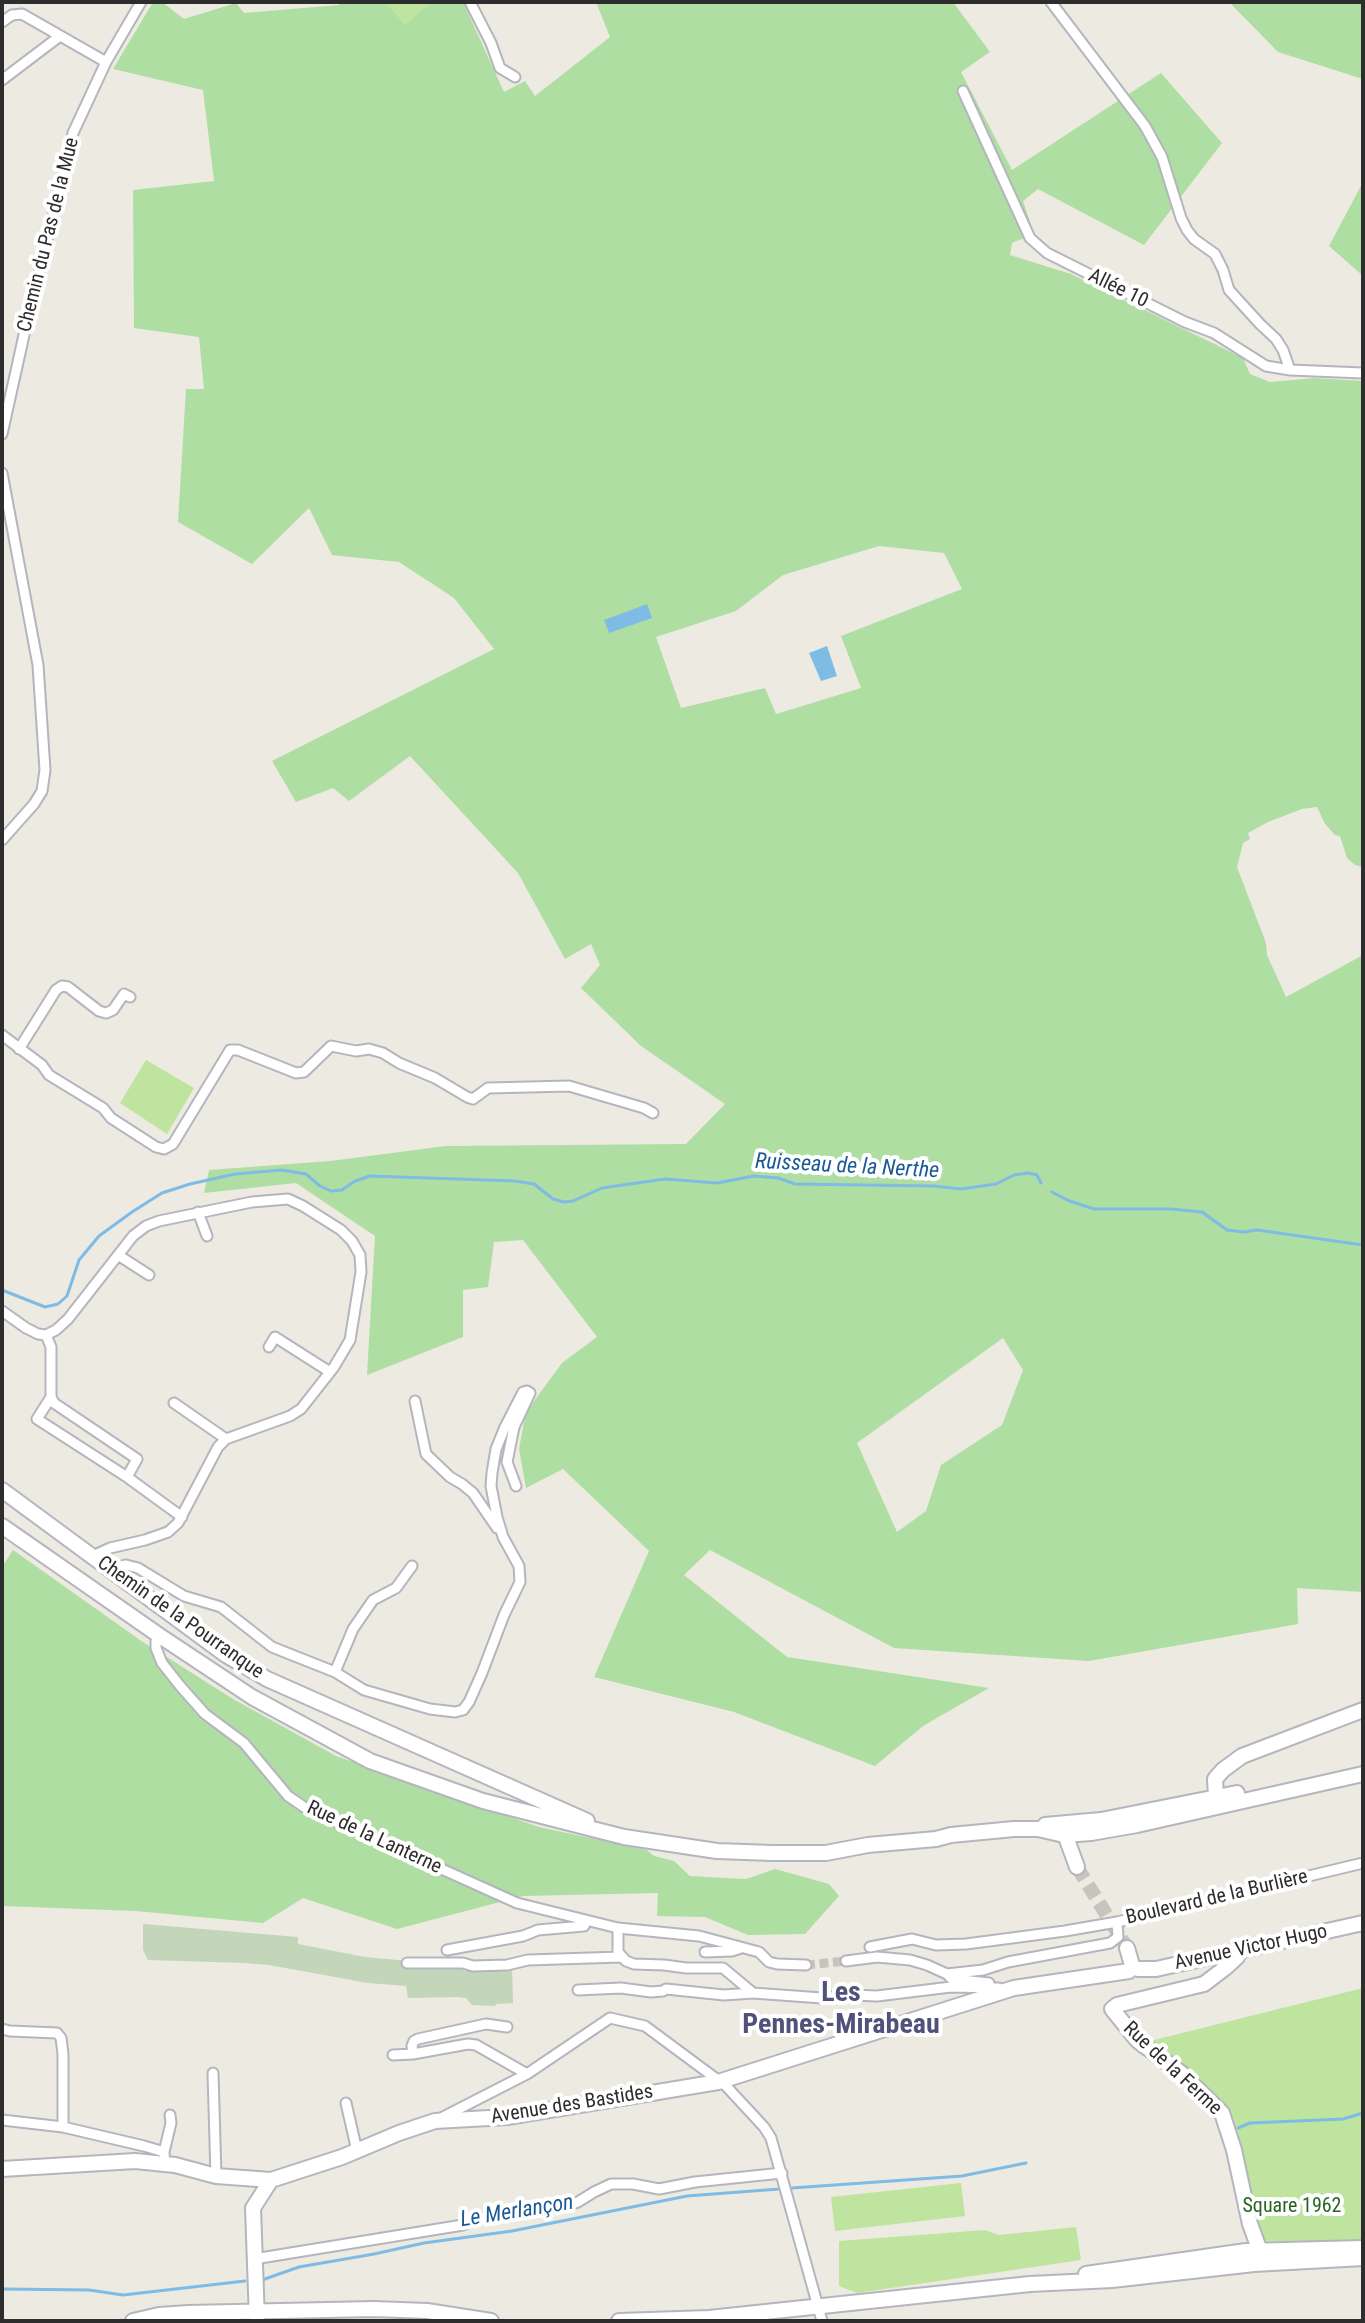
<!DOCTYPE html>
<html>
<head>
<meta charset="utf-8">
<style>
	body { margin:0 }
	#map { position:relative; width:1365px; height:2323px; overflow:hidden; background:#edeae1; font-family:"Roboto Condensed",sans-serif }
	canvas { display:block }
	.frame { position:absolute; inset:0; border:4px solid #2d2d2d; pointer-events:none }
</style>
</head>
<body>
<div id="map">
<canvas width="1365" height="2323"></canvas>
<div class="frame"></div>
</div>
<script>
const g = document.querySelector('canvas').getContext('2d');
g.lineJoin = 'round';
function fill(path, color) { g.fillStyle = color; g.fill(path, 'evenodd'); }
const poly = rows => new Path2D(rows.map(r => 'M' + r).join(''));
function trace(path, color, width, dash) { g.strokeStyle = color; g.lineWidth = width; g.lineCap = dash ? 'butt' : 'round'; g.setLineDash(dash || []); g.stroke(path); }
function drawText(font, color, halo, rows, align = 'center') {
  g.font = font + ' "Roboto Condensed",sans-serif'; g.lineWidth = 8; g.setLineDash([]); g.textBaseline = 'middle'; g.strokeStyle = halo; g.fillStyle = color; for (const [text, x, y, turn = 0] of rows) {
    g.save(); g.translate(x, y); g.rotate((+turn || 0) * Math.PI / 180); g.textAlign = isNaN(turn) ? turn : align; if (halo) g.strokeText(text, 0, 0); g.fillText(text, 0, 0); g.restore();
  }
}
fill(poly([
	[153,2,162,2,184,19,236,3,244,13,339,5,339,2,463,2,504,92,525,81,535,96,610,37,596,2,953,2,990,52,961,72,1012,170,1161,73,1222,143,1144,245,1038,189,1023,201,1034,234,1012,243,1010,255,1071,274,1243,358,1250,374,1270,382,1315,378,1363,381,1363,867,1355,865,1347,858,1340,836,1335,835,1325,824,1317,807,1302,809,1268,822,1248,833,1250,839,1243,843,1237,867,1266,943,1267,955,1286,997,1363,955,1363,1592,1297,1588,1298,1624,1089,1661,894,1648,710,1550,684,1575,787,1657,989,1688,923,1726,875,1766,734,1712,594,1677,649,1551,563,1469,526,1488,519,1449,526,1412,562,1363,597,1337,523,1240,494,1242,488,1287,463,1290,463,1337,367,1375,375,1236,296,1183,204,1193,209,1170,330,1161,446,1146,686,1144,725,1104,641,1046,581,988,600,965,591,944,565,959,518,873,410,756,349,801,333,788,296,802,272,761,494,649,454,598,399,562,332,555,309,508,252,564,178,522,186,389,204,389,199,337,134,328,133,190,214,181,203,90,113,69],
	[879,546,944,553,962,589,841,636,861,688,776,714,765,688,681,708,656,637,736,611,783,575],
	[1003,1338,1023,1370,1002,1425,941,1465,926,1511,897,1532,857,1443],
	[1229,2,1363,2,1363,79,1278,52],
	[1363,182,1363,276,1329,246],
	[13,1550,140,1640,233,1699,336,1756,539,1827,647,1850,654,1856,674,1861,690,1876,746,1879,775,1869,829,1884,839,1896,805,1934,748,1935,705,1917,657,1916,658,1893,523,1896,397,1929,303,1898,263,1923,136,1911,2,1906,2,1567]
]), '#afdea3');
fill(poly([
	[143,1924,298,1937,298,1944,365,1957,463,1966,464,1971,512,1966,513,2003,496,2004,495,2006,472,2005,466,1998,457,1997,408,1998,406,1986,368,1983,269,1965,245,1963,148,1960,143,1950]
]), '#c3d6ba');
fill(poly([
	[385,2,432,2,405,25],
	[146,1060,194,1088,167,1134,120,1103],
	[1363,1988,1363,2241,1328,2240,1290,2243,1265,2241,1261,2234,1249,2181,1231,2120,1146,2042],
	[961,2183,965,2216,835,2231,831,2197],
	[1076,2227,1081,2260,857,2293,839,2286,839,2241,985,2230,999,2235]
]), '#bee4a0');
fill(poly([
	[647,604,652,618,609,633,604,620],
	[827,646,837,676,821,681,809,653]
]), '#7ebbe5');
trace(poly([
	[1052,1192,1067,1200,1094,1209,1171,1209,1202,1212,1227,1230,1243,1232,1257,1230,1363,1245],
	[2,1290,45,1307,58,1304,67,1296,79,1260,99,1236,132,1212,162,1193,190,1184,235,1174,282,1170,306,1174,320,1186,331,1191,342,1190,355,1181,370,1176,515,1181,534,1184,553,1199,564,1202,573,1201,602,1188,665,1179,717,1183,754,1176,778,1178,795,1184,934,1186,961,1189,996,1184,1014,1175,1028,1173,1037,1175,1041,1183],
	[1238,2128,1250,2123,1343,2119,1363,2113],
	[792,2188,962,2176,1026,2163],
	[262,2280,299,2267,374,2254,424,2243,512,2231,687,2196,779,2189],
	[2,2289,89,2290,123,2295,245,2281]
]), '#7ebbe5', 3);
trace(poly([
	[806,1965,846,1961]
]), '#c7c4bd', 9, [9, 4.5]);
trace(poly([
	[1077,1867,1127,1948]
]), '#c7c4bd', 14, [14, 7]);
const street = poly([
	[470,2,491,43,500,68,515,77],
	[1051,2,1145,126,1162,157,1181,218,1187,230,1194,239,1215,254,1223,270,1229,290,1260,324,1276,339,1283,350,1290,370],
	[2,22,12,15,22,14,106,62],
	[2,80,60,36],
	[963,91,1030,238,1047,253,1185,322,1214,333,1266,366,1290,370,1363,373],
	[2,434,24,335,73,133,106,62,141,2],
	[2,473,38,665,45,770,42,791,34,804,2,840],
	[2,1035,42,1065,49,1075,103,1108,111,1118,156,1147,164,1149,173,1144,230,1050,238,1050,296,1073,304,1072,331,1046,356,1051,369,1049,383,1053,399,1063,435,1078,467,1097,473,1099,488,1088,569,1086,644,1108,653,1113],
	[19,1049,56,990,62,986,68,987,99,1011,106,1013,113,1010,124,994,130,997],
	[198,1212,207,1236],
	[118,1255,149,1275],
	[2,1311,26,1328,38,1334,46,1335,56,1330,68,1319,133,1236,146,1226,159,1221,252,1202,288,1199,303,1206,341,1230,352,1241,360,1255,361,1272,350,1340,334,1367,301,1409,290,1416,226,1439,218,1447,178,1523,168,1532,145,1540,110,1548,93,1556],
	[46,1335,51,1347,51,1397,54,1403,137,1459,127,1477,182,1517],
	[269,1347,275,1337,330,1372],
	[51,1397,37,1419,127,1477],
	[415,1401,426,1454,450,1477,462,1484,473,1493,497,1528],
	[174,1403,226,1439],
	[516,1486,507,1462,514,1427,530,1393,527,1391],
	[109,1569,126,1565,138,1568,184,1596,221,1607,272,1647,335,1672,364,1690,430,1709,455,1712,463,1710,469,1702,482,1673,504,1615,520,1582,519,1566,503,1537,497,1517,491,1486,492,1473,496,1449,505,1427,523,1392,527,1391],
	[160,1636,156,1641,156,1648,162,1663,181,1687,205,1714,244,1743,288,1796,304,1807,517,1903,618,1928,699,1936,759,1952,769,1962,777,1964,806,1965],
	[335,1672,353,1629,373,1600,396,1588,412,1566],
	[618,1928,618,1952,626,1961,634,1964,664,1965,686,1968,723,1968,753,1993],
	[870,1947,912,1939,936,1945,966,1944,1065,1931,1117,1922],
	[447,1950,523,1936,538,1930,584,1926,586,1922],
	[705,1952,732,1951,741,1948],
	[846,1961,877,1957,910,1960,927,1965,947,1974,952,1979,989,1983],
	[407,1963,463,1963,473,1966,507,1965,528,1960,621,1957],
	[947,1974,983,1970,1008,1962,1110,1943,1118,1937,1117,1922,1363,1863],
	[578,1990,621,1988,651,1992,663,1991,666,1989,724,1995,753,1993,822,1998,852,1995,877,1996,951,1987,999,1988],
	[2,2029,10,2031,57,2033,61,2038,63,2054,63,2127],
	[413,2054,412,2046,414,2041,418,2039,486,2024,507,2027],
	[393,2055,413,2054,468,2044,476,2045,527,2074],
	[213,2073,216,2176],
	[346,2103,357,2151],
	[441,2118,527,2074,610,2018,645,2026,726,2086,764,2127,771,2138,822,2321],
	[2,2120,63,2127,144,2146,164,2152,165,2164],
	[164,2152,171,2123,170,2115],
	[254,2259,463,2225,485,2217,566,2206,578,2202,594,2192,611,2184,633,2184,659,2189,695,2182,782,2173]
]);
const secondary = poly([
	[2,1490,226,1655,267,1679,587,1821],
	[2,1526,160,1636,252,1697,370,1761,483,1801,624,1837,717,1851,772,1853,826,1853,868,1845,936,1839,951,1835,1014,1829,1038,1829,1064,1835,1091,1833,1137,1825,1363,1774],
	[1223,1800,1216,1797,1215,1779,1223,1770,1242,1756,1363,1710],
	[1045,1825,1101,1820,1237,1793],
	[1062,1826,1077,1867],
	[1127,1948,1132,1965],
	[1241,1949,1237,1957,1225,1968,1204,1984,1117,2005,1112,2009,1138,2041,1181,2073,1222,2113,1234,2150,1250,2224,1260,2251,1254,2264],
	[1138,1969,1156,1969,1363,1923],
	[2,2169,135,2161,175,2165,216,2176,271,2180],
	[1086,2274,1246,2251,1363,2248],
	[133,2321,159,2315,188,2313,374,2309,427,2311,491,2321],
	[257,2321,253,2208,271,2180,342,2157,399,2133,435,2121,507,2117,718,2082,1014,1988,1129,1971],
	[619,2321,709,2318,1030,2284,1112,2280,1254,2264,1363,2258]
]);
trace(street, '#b4b5bf', 13);
trace(secondary, '#b4b5bf', 18);
trace(street, '#fff', 9);
trace(secondary, '#fff', 14);
drawText('20px', '#2d2d2d', '#fff', [
	["Chemin du Pas de la Mue",49,235,-76],
	["Allée 10",1118,289,26],
	["Chemin de la Pourranque",180,1618,35],
	["Rue de la Lanterne",374,1838,25],
	["Boulevard de la Burlière",1217,1898,-13],
	["Avenue Victor Hugo",1251,1948,-12],
	["Rue de la Ferme",1172,2069,43],
	["Avenue des Bastides",572,2105,-9]
]);
drawText('20px', '#266622', '#fff', [
	["Square 1962",1292,2207]
]);
drawText('italic 22px', '#1a5995', '#fff', [
	["Ruisseau de la Nerthe",847,1167,3],
	["Le Merlançon",517,2212,-9]
]);
drawText('bold 28px', '#51527b', '#fff', [
	["Les",841,1994],
	["Pennes-Mirabeau",841,2026]
]);
</script>
</body>
</html>
